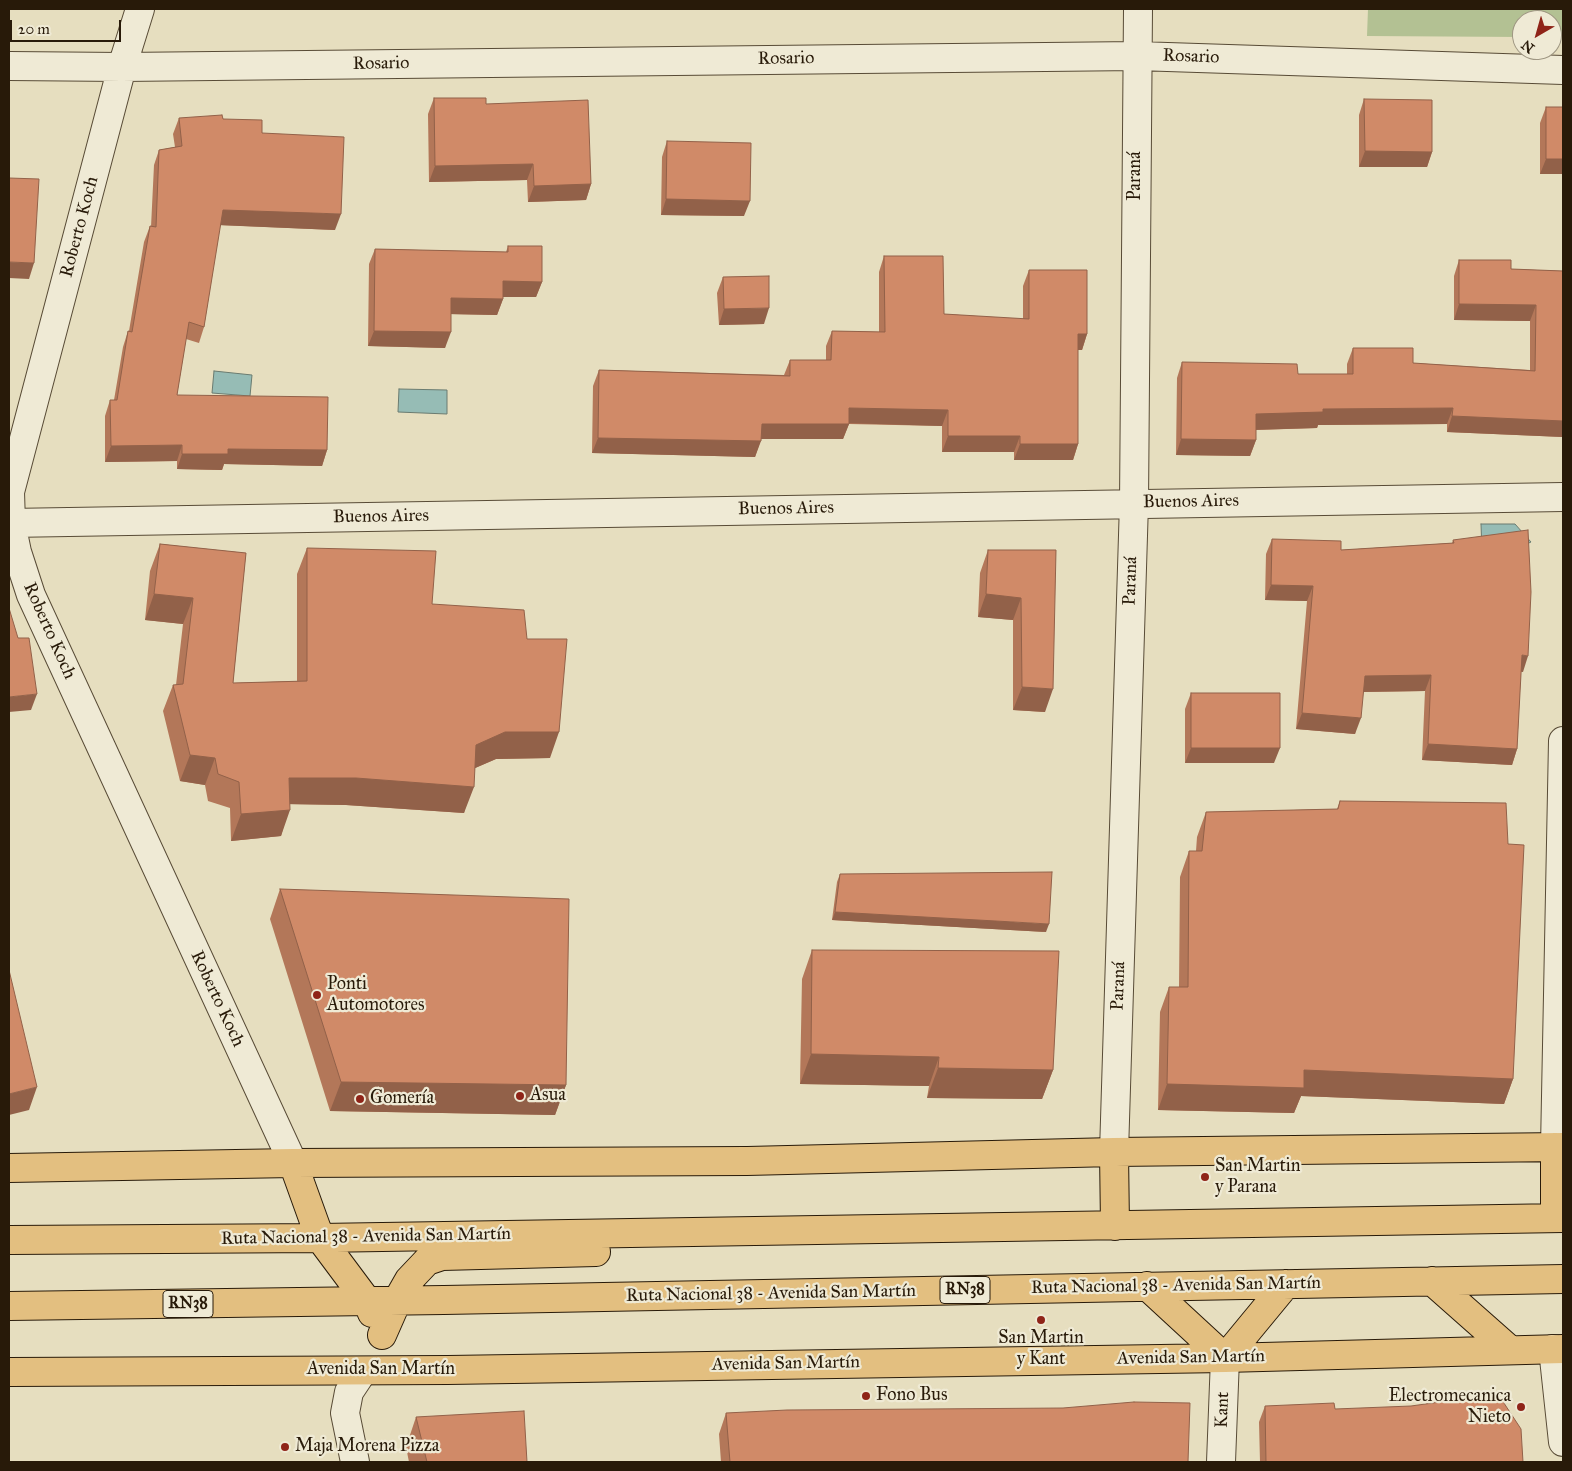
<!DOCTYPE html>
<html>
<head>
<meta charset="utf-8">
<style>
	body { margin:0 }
	#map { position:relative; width:1572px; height:1471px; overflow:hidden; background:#e6debf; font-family:"IM FELL Great Primer",serif }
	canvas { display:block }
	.frame { position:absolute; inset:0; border:10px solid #281a09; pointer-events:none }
	.north { position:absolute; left:1512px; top:10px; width:50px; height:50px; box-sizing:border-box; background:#efead5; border:1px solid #9f9783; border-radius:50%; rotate:218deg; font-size:14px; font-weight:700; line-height:20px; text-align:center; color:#281a09 }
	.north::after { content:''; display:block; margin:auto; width:18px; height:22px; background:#8f2418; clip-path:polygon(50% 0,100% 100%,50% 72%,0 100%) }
	.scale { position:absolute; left:10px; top:20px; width:111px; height:22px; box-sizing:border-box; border:2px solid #281a09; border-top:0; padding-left:6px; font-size:15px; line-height:18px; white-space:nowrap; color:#281a09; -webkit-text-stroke:4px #efead5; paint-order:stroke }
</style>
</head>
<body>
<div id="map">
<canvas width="1572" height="1471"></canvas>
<div class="frame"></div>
<div class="north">N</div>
<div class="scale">20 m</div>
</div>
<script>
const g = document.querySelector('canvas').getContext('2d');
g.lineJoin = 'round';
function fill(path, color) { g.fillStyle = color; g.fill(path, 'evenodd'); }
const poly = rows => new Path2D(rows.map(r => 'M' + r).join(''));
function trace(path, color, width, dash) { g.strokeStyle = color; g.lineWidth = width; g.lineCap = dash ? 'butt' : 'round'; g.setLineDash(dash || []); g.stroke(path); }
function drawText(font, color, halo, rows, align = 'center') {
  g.font = font + ' "IM FELL Great Primer",serif'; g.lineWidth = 4.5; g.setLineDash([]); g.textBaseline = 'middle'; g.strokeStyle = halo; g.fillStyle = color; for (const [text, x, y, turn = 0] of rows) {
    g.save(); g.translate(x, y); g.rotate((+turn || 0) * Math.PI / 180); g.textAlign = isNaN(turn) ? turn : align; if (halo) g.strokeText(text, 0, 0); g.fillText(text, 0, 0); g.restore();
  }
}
fill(poly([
	[1368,9,1563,9,1563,37,1552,37,1552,20,1522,20,1522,37,1367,36]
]), '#b3c193');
const water = poly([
	[214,371,252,375,250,396,212,393,214,371],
	[399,389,447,390,447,414,398,412,399,389],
	[1481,524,1515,524,1531,542,1522,546,1482,551,1481,524]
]);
fill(water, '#96bcb5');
trace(water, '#6a7b70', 1);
const minor = poly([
	[140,9,122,67,10,492,11,523,17,552,31,595,293,1163],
	[9,66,122,67,1137,56,1563,70],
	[9,523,1563,497],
	[1555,1147,1563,741],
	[1114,1152,1134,503,1138,9],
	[1553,1349,1563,1442],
	[355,1462,345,1413,349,1392,363,1371],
	[1221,1462,1225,1358]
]);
const major = poly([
	[1555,1147,1555,1218],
	[1114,1152,1115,1226],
	[293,1163,320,1238,367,1301,372,1313],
	[9,1168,293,1163,747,1161,1114,1152,1563,1147],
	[9,1240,320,1238,1563,1218],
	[1432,1281,1510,1350],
	[1147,1286,1225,1358],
	[9,1306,444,1300,1563,1279],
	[382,1335,397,1301,409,1280,427,1261,442,1256,596,1252],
	[1225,1358,1286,1284],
	[9,1372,448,1370,1225,1358,1563,1349]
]);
trace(minor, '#584b36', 30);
trace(major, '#281a09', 30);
trace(minor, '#efead5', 28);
trace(major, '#e3bf80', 28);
fill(poly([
	[434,98,486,104,591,184,586,200,528,202,527,180,429,182,428,114],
	[1364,99,1432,152,1427,167,1359,167,1359,115],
	[1546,107,1563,107,1563,174,1540,174,1540,123],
	[179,118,223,119,262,133,335,230,220,225,204,327,199,343,186,339,177,395,327,450,322,466,224,464,222,470,177,469,177,461,105,462,105,416,110,400,114,400,123,347,128,331,129,331,144,242,150,226,151,227,154,165,159,150,175,147,173,134],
	[667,141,744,216,661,215,662,157],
	[508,246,542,282,536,297,503,297,503,299,497,315,451,314,445,348,368,346,369,264,375,249,506,252],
	[884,256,944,314,1023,319,1023,286,1029,270,1087,334,1082,350,1078,350,1078,444,1073,460,1014,460,1014,452,942,452,942,426,849,424,843,439,761,439,755,457,592,453,593,386,599,370,784,375,790,360,826,360,826,346,832,331,879,332,879,272],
	[1459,260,1511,269,1563,271,1563,437,1447,432,1447,424,1318,425,1317,428,1256,430,1256,440,1250,456,1176,455,1177,378,1182,362,1298,374,1347,374,1347,364,1353,348,1413,363,1530,370,1530,321,1454,320,1454,276],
	[723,277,764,324,719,325,717,293],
	[1272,539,1341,550,1452,543,1453,540,1523,672,1521,671,1517,749,1512,765,1422,760,1425,691,1363,692,1355,734,1296,729,1307,601,1265,600,1266,554],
	[160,544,246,553,233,683,297,681,297,574,307,548,432,604,527,639,550,758,496,759,475,768,464,813,346,805,290,804,281,836,231,841,230,808,208,801,205,785,180,781,163,711,173,685,176,685,183,624,145,620,150,571],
	[988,550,1056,550,1045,712,1013,710,1013,620,978,617,980,573],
	[1191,693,1274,763,1185,763,1185,709],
	[1340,801,1513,1079,1504,1104,1301,1096,1294,1113,1158,1110,1160,1012,1169,987,1179,987,1180,877,1189,851,1196,851,1197,837,1206,812,1337,809],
	[840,874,1046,932,832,920,837,882],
	[280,889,566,1085,555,1115,330,1111,270,919],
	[812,950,1053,1070,1042,1099,927,1098,929,1086,800,1084,802,979],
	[1265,1406,1335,1409,1523,1462,1260,1462,1259,1422],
	[726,1413,1188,1462,721,1462,719,1434],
	[416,1417,527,1462,409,1462,406,1447]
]), '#b37759');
fill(poly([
	[259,9,311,9,259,10],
	[1365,151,1432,152,1427,167,1359,167],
	[1546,159,1563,159,1563,174,1540,174],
	[533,164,527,180,429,182,435,166],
	[591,184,586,200,528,202,534,186],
	[666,199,750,201,744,216,661,215],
	[223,210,341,214,335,230,217,225],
	[9,262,34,263,29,279,9,278],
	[503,281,542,282,536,297,497,297],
	[451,298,503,299,497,315,445,314],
	[1459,304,1536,305,1530,321,1454,320],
	[769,308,764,324,719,325,724,309],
	[374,331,451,332,445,348,368,346],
	[1078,334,1087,334,1082,350,1072,350],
	[849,408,948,410,942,426,843,423],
	[1453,408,1447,424,1318,425,1317,428,1250,430,1256,414,1323,409],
	[1452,416,1563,421,1563,437,1447,432],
	[762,424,849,424,843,439,756,439],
	[948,436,1020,436,1014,452,942,452],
	[598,438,761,441,755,457,592,453],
	[1181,439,1256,440,1250,456,1176,455],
	[1020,444,1078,444,1073,460,1014,460],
	[182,445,177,461,105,462,111,446],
	[228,449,327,450,322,466,224,464,222,470,177,469,182,454],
	[1271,585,1313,586,1307,601,1265,600],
	[154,594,193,598,183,624,145,620],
	[986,594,1021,598,1013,620,978,617],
	[1522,655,1528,656,1523,672,1516,671],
	[1431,675,1425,691,1359,692,1365,676],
	[1022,687,1053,689,1045,712,1013,710],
	[37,694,31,710,9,712,9,697],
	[1302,713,1361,718,1355,734,1296,729],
	[505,732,559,732,550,758,496,759,466,772,476,745],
	[1428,744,1517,749,1512,765,1422,760],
	[1191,748,1280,748,1274,763,1185,763],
	[190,755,215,758,205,785,180,781],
	[289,778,356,778,474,787,464,813,346,805,280,804],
	[290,810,281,836,231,841,241,814],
	[835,912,1049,924,1046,932,832,920],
	[811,1054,939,1057,929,1086,800,1084],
	[938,1068,1053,1070,1042,1099,927,1098],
	[1304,1070,1513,1079,1504,1104,1301,1096,1294,1113,1158,1110,1167,1084],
	[341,1082,566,1085,555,1115,330,1111],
	[37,1087,29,1110,9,1115,9,1094]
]), '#926149');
const building = poly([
	[434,98,486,98,486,104,588,100,591,184,534,186,533,164,435,166,434,98],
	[1364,99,1432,100,1432,152,1365,151,1364,99],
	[1546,107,1563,107,1563,159,1546,159,1546,107],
	[222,115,223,119,262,120,262,133,344,137,341,214,223,210,204,327,189,322,177,395,328,397,327,450,228,449,228,454,182,454,182,445,111,446,110,400,117,400,128,331,132,332,150,226,156,227,159,150,182,146,179,118,222,115],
	[667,141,751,143,750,201,666,199,667,141],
	[9,178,39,179,34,263,9,262,9,178],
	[508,246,542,246,542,282,503,281,503,299,451,298,451,332,374,331,375,249,508,252,508,246],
	[884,256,943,256,944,314,1029,319,1029,270,1087,270,1087,334,1078,334,1078,444,1020,444,1020,436,948,436,948,410,849,408,849,424,762,424,761,441,598,438,599,370,790,376,790,360,831,360,832,331,885,332,884,256],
	[1459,260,1511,260,1511,269,1563,271,1563,421,1452,416,1453,408,1323,409,1323,412,1256,414,1256,440,1181,439,1182,362,1297,364,1298,374,1353,374,1353,348,1413,348,1413,363,1535,371,1536,305,1459,304,1459,260],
	[769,276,769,308,724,309,723,277,769,276],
	[1528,530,1531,592,1528,656,1522,655,1517,749,1428,744,1431,675,1365,676,1361,718,1302,713,1313,586,1271,585,1272,539,1341,541,1341,550,1454,543,1453,540,1528,530],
	[160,544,246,553,233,683,307,681,307,548,436,551,432,604,524,610,527,639,567,639,559,732,505,732,476,745,474,787,356,778,289,778,290,810,241,814,239,782,218,774,215,758,190,755,173,685,183,684,193,598,154,594,160,544],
	[988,550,1056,550,1053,689,1022,687,1021,598,986,594,988,550],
	[9,608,18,638,29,638,37,694,9,697,9,608],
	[1191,693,1280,693,1280,748,1191,748,1191,693],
	[1340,801,1506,803,1508,844,1524,845,1513,1079,1304,1070,1304,1088,1167,1084,1169,987,1188,987,1189,851,1202,851,1206,812,1338,809,1340,801],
	[1052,872,1049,924,835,912,840,874,1052,872],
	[280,889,569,899,566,1085,341,1082,280,889],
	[812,950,1059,951,1053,1070,938,1068,939,1057,811,1054,812,950],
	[9,970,37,1087,9,1094,9,970],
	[1498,1394,1521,1429,1523,1462,1266,1462,1265,1406,1334,1403,1335,1409,1411,1406,1498,1394],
	[1134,1402,1190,1403,1188,1462,730,1462,726,1413,787,1410,1063,1408,1134,1402],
	[524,1411,527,1462,427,1462,416,1417,524,1411]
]);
fill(building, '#d08a68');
trace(building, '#926149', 1);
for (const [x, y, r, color] of [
	[317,995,5,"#8f2418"],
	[520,1096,5,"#8f2418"],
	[360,1099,5,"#8f2418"],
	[1205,1177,5,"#8f2418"],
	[1041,1320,5,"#8f2418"],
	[866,1396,5,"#8f2418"],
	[1521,1407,5,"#8f2418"],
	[285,1447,5,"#8f2418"]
]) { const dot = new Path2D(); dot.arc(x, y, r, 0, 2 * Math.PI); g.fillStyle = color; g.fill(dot); trace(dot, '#efead5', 2); }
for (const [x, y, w] of [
	[965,1290,50],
	[188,1304,50]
]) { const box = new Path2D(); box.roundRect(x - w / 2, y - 13.5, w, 27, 4); g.fillStyle = '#efead5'; g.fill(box); trace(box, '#281a09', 1); }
drawText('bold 16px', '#281a09', null, [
	["RN38",965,1290],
	["RN38",188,1304]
]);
drawText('18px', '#281a09', '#efead5', [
	["Rosario",1191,57,2],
	["Rosario",786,59,-1],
	["Rosario",381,64,-1],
	["Paraná",1136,176,-90],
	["Roberto Koch",80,227,-75],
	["Buenos Aires",1191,502,-1],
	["Buenos Aires",786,509,-1],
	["Buenos Aires",381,517,-1],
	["Paraná",1131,581,-88],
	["Roberto Koch",49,631,66],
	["Paraná",1119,986,-88],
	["Roberto Koch",217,999,65],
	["Ruta Nacional 38 - Avenida San Martín",366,1237,-1],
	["Ruta Nacional 38 - Avenida San Martín",1176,1286,-1],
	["Ruta Nacional 38 - Avenida San Martín",771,1294,-1],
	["Avenida San Martín",1191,1358,-1],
	["Avenida San Martín",786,1364,-1],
	["Avenida San Martín",381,1370],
	["Kant",1223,1410,-88]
]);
drawText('18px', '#281a09', '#efead5', [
	["Ponti",327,985],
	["Automotores",327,1006],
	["Asua",530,1096],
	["Gomería",370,1099],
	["San Martin",1215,1167],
	["y Parana",1215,1188],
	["San Martin",1041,1339,"center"],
	["y Kant",1041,1360,"center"],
	["Fono Bus",876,1396],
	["Electromecanica",1511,1397,"right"],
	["Nieto",1511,1418,"right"],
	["Maja Morena Pizza",295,1447]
], 'left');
</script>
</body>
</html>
